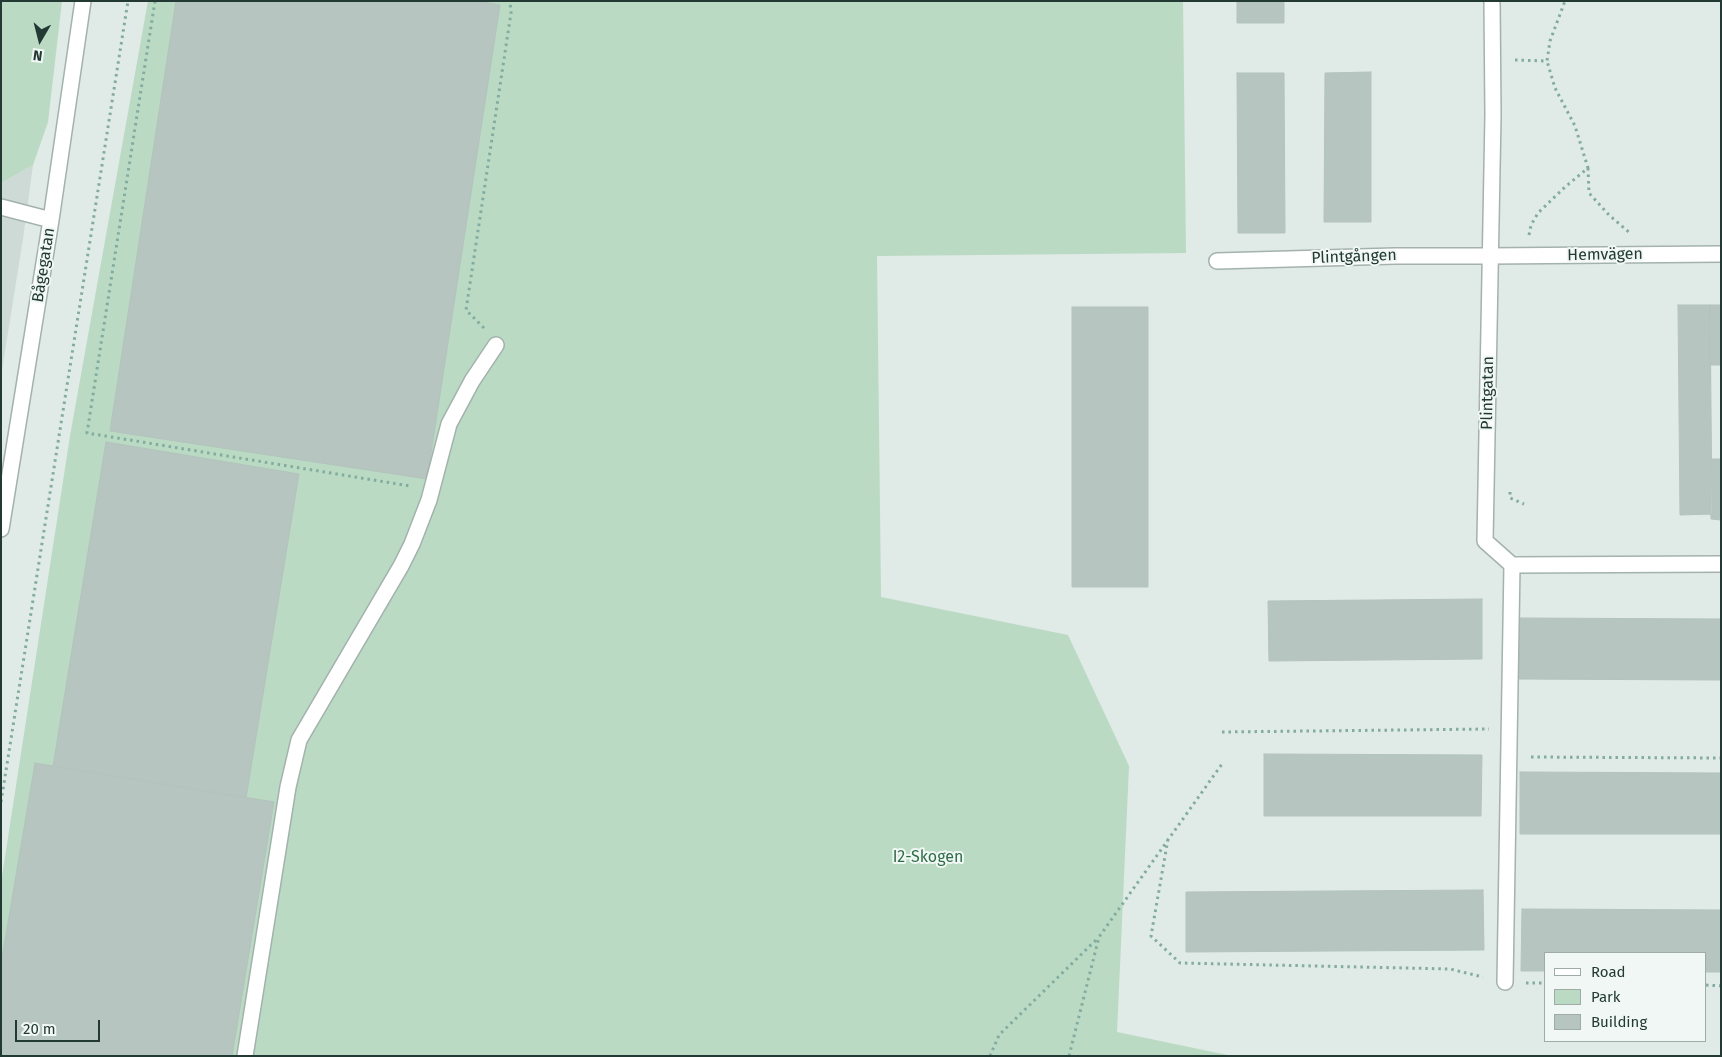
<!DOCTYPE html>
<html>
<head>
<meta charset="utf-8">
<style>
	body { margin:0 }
	#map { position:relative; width:1722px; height:1057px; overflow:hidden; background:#e0eae6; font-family:"Fira Sans",sans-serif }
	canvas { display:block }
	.frame { position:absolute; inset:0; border:2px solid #223a33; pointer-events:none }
	.legend { position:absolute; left:1544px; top:952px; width:162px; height:90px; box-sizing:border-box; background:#f0f7f4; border:1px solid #9eaba7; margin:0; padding:6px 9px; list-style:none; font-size:15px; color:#223a33 }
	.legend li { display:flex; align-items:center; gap:10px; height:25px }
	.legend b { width:25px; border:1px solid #9eaba7 }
	.north { position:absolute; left:15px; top:15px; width:50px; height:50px; -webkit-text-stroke:4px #f0f7f4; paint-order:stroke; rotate:188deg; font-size:14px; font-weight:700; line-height:20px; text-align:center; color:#223a33 }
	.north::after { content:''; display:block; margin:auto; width:18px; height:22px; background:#223a33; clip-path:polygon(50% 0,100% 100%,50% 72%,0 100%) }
	.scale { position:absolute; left:15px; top:1020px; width:85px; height:22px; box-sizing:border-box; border:2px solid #223a33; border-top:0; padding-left:6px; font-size:15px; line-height:18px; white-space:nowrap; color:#223a33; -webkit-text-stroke:4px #f0f7f4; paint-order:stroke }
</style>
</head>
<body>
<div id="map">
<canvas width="1722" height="1057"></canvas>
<div class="frame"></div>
<ul class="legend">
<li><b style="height:6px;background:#fff"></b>Road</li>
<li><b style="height:14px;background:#badac3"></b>Park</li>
<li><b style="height:14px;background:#b6c5bf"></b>Building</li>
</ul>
<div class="north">N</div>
<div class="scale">20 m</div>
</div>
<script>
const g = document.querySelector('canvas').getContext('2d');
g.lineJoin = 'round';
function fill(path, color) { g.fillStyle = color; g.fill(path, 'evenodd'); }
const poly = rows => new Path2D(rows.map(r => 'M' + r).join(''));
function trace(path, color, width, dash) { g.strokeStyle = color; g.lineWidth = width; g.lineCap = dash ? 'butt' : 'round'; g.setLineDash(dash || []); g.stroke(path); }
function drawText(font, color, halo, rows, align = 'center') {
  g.font = font + ' "Fira Sans",sans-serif'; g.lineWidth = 4; g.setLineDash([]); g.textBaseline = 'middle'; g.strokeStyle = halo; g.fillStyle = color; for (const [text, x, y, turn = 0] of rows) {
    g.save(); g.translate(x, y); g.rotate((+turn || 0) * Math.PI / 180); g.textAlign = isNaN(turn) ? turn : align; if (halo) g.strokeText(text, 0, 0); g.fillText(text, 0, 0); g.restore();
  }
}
fill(poly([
	[33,165,23,239,1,376,1,183]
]), '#cedad5');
fill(poly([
	[1,1,62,1,48,122,33,165,1,183],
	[148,1,1183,1,1186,253,877,256,881,597,1068,635,1129,766,1117,1032,1232,1056,1,1056,1,883,70,436]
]), '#badac3');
const building = poly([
	[176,1,477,1,500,5,427,479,110,431,176,1],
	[1237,1,1284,1,1284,23,1237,23,1237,1],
	[1371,72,1371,222,1324,222,1325,73,1371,72],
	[1237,73,1284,73,1285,233,1238,233,1237,73],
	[1678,305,1710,305,1712,514,1680,515,1678,305],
	[1710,305,1721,305,1721,365,1710,365,1710,305],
	[1072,307,1148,307,1148,587,1072,587,1072,307],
	[106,442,299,474,246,798,53,766,106,442],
	[1711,459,1721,459,1721,520,1711,519,1711,459],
	[1482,599,1482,659,1269,661,1268,601,1482,599],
	[1518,618,1721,619,1721,680,1517,679,1518,618],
	[1264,754,1482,755,1481,816,1264,816,1264,754],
	[35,763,274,802,232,1056,1,1056,1,964,35,763],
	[1520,772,1721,773,1721,834,1520,834,1520,772],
	[1483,890,1484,950,1186,952,1186,892,1483,890],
	[1522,909,1721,910,1721,972,1706,972,1706,953,1546,953,1546,971,1521,971,1522,909]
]);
fill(building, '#b6c5bf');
trace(building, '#b3c3bd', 1);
const lane = poly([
	[1217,261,1395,256,1490,256],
	[1505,982,1512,565],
	[245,1056,288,787,299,740,401,566,412,544,429,500,449,424,472,381,496,345]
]);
const street = poly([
	[1492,1,1493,115,1485,541,1512,565,1721,564],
	[1,207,51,220],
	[1490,256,1721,254],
	[1,529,51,220,83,1]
]);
trace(lane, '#a3b2ad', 18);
trace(street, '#a3b2ad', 18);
trace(poly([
	[155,1,87,433,410,486],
	[1515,60,1547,61,1550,41,1565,1],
	[1588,168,1589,193,1609,215,1630,233],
	[1529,235,1531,225,1538,213,1565,187,1588,168,1575,126,1555,88,1547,61],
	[484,328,466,310,511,13,510,1],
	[1510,492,1510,498,1524,504],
	[1222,732,1489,729],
	[1531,757,1721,758],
	[1,802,128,1],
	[1168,839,1151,936,1180,963,1450,969,1483,977],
	[1526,983,1546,983],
	[1706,985,1721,986],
	[990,1056,999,1035,1098,938],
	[1069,1056,1099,937,1222,764]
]), '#82ac9f', 3, [2.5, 4]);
trace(lane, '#fff', 15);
trace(street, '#fff', 15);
drawText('16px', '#223a33', '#f0f7f4', [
	["Hemvägen",1605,255,-1],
	["Plintgången",1354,257,-2],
	["Bågegatan",44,265,-81],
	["Plintgatan",1488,393,-89]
]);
drawText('16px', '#2e6e47', '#f0f7f4', [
	["I2-Skogen",928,858]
]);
</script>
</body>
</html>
